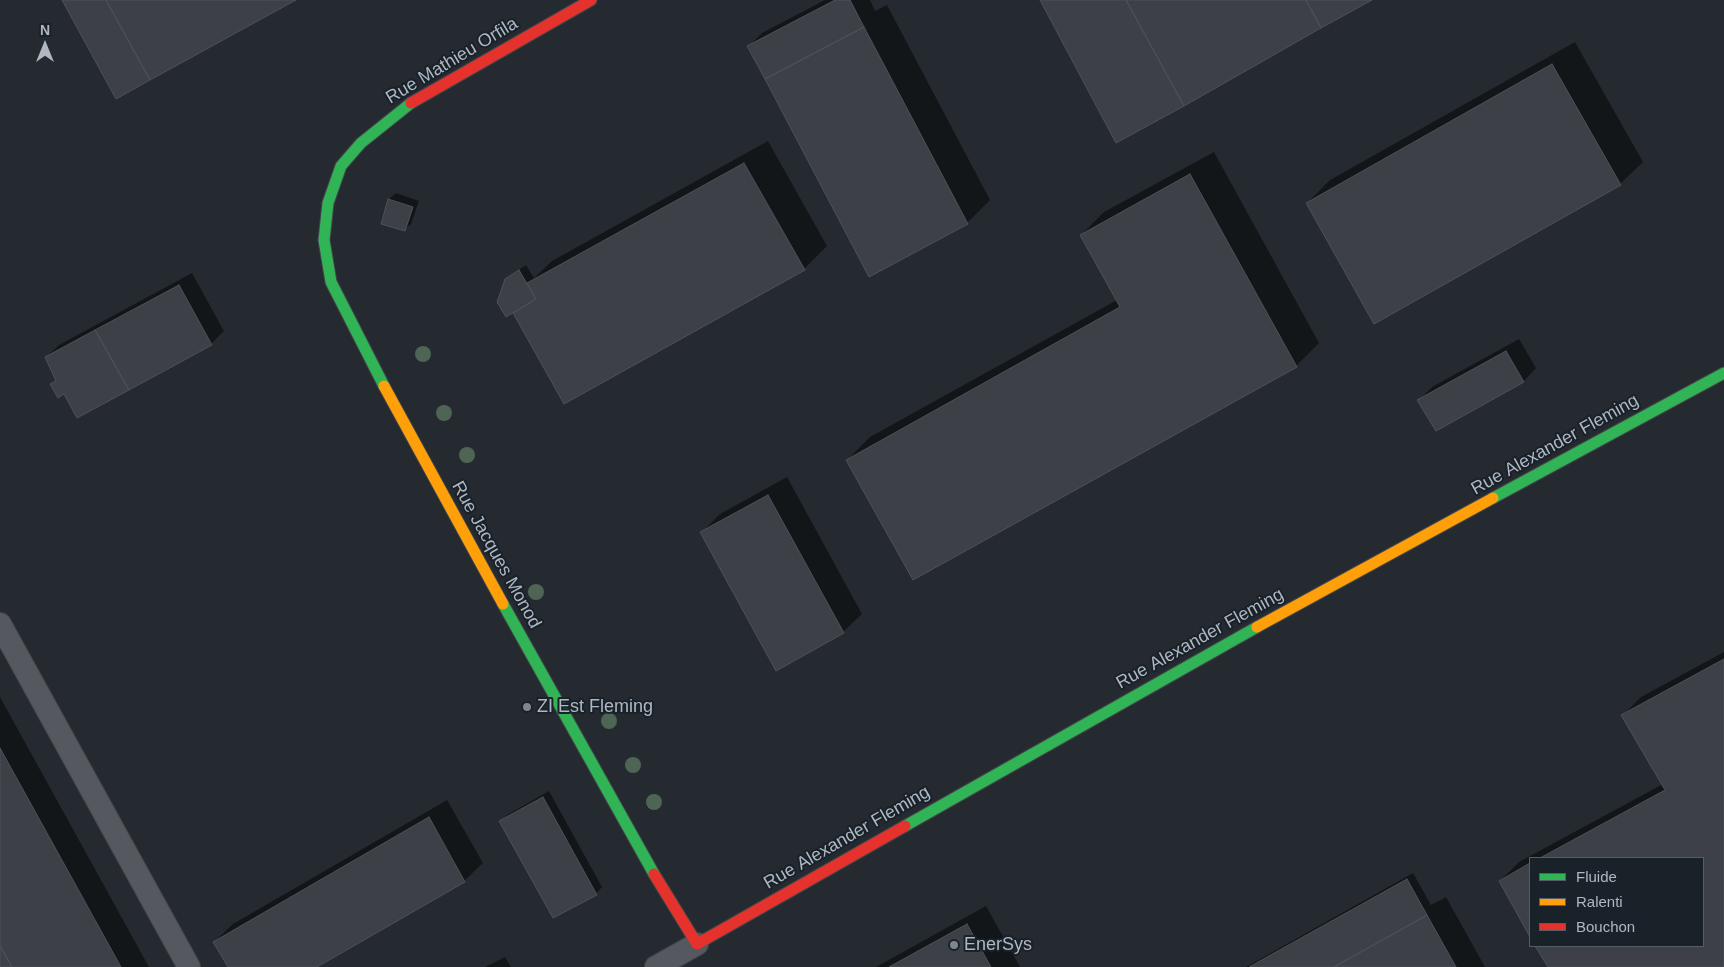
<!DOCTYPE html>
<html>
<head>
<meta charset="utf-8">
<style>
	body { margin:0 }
	#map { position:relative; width:1724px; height:967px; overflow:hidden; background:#252a30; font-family:Helvetica,sans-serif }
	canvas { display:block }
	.legend { position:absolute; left:1529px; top:857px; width:175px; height:90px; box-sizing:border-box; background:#192129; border:1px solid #555d66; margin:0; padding:6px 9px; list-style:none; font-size:15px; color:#aeb7c2 }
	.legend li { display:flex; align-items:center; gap:10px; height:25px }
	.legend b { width:25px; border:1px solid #555d66 }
	.north { position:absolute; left:20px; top:20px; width:50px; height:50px; -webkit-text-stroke:4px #192129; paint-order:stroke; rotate:0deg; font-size:14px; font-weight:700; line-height:20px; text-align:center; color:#aeb7c2 }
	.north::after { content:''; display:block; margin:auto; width:18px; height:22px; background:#aeb7c2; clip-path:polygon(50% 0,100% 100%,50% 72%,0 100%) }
</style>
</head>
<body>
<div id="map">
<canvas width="1724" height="967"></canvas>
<ul class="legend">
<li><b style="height:6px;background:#30b455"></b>Fluide</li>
<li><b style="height:6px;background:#ff9f0a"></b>Ralenti</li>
<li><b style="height:6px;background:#e5322d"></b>Bouchon</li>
</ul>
<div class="north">N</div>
</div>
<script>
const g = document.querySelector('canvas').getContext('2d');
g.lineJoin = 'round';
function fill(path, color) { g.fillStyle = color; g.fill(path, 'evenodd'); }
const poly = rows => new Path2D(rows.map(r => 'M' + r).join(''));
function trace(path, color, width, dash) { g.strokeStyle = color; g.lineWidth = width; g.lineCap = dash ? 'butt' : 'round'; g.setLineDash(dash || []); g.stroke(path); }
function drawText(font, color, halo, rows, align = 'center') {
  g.font = font + ' Helvetica,sans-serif'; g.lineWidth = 4; g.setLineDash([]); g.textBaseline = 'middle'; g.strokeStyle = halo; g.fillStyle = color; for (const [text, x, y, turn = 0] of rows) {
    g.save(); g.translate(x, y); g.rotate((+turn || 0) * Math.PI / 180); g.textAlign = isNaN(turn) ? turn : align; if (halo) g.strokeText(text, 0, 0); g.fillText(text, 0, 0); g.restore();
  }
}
fill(poly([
	[825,0,870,0,875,11,887,5,990,200,967,223,749,46,762,33],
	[1575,42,1643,162,1620,184,1307,203,1330,180],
	[768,141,827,246,804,269,565,403,513,311,506,279,526,265,534,278,552,261],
	[1214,152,1319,343,1296,366,847,460,870,437,1117,300,1081,235,1104,212],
	[396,193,419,201,411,224,404,230,382,223,389,199],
	[192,273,224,331,211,344,64,392,52,384,57,379,46,357,59,345],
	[1519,339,1536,368,1524,381,1436,429,1419,400,1432,387],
	[787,477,862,614,843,632,701,533,720,514],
	[1724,652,1724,967,1549,967,1537,946,1703,946,1703,858,1530,858,1530,934,1500,881,1519,862,1663,784,1623,715,1641,697],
	[0,697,149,967,0,967],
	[549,791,602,887,596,894,501,821,507,815],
	[447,800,483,863,464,881,314,967,229,967,214,942,233,924],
	[1413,873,1431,905,1446,897,1485,967,1246,967],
	[986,906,1020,967,876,967],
	[505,957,511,967,485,967]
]), '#0007');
const building = poly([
	[62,0,106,0,150,80,116,99,62,0],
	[106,0,296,0,150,80,106,0],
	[835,0,850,0,864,27,765,79,747,46,835,0],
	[1040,0,1126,0,1184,106,1116,143,1040,0],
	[1126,0,1306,0,1321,28,1184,106,1126,0],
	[1306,0,1372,0,1321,28,1306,0],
	[864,27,968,224,869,277,765,79,864,27],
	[1552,64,1621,185,1374,324,1306,203,1552,64],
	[744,163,805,270,564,404,513,313,536,299,527,283,744,163],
	[1190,174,1297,367,913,580,846,460,1120,307,1080,235,1190,174],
	[388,199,413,207,405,231,381,224,388,199],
	[519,270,536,299,506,317,497,302,505,279,519,270],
	[179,285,212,345,129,390,95,330,179,285],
	[95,330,129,390,77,418,64,394,58,398,50,384,56,381,45,357,95,330],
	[1506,351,1524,382,1436,431,1417,400,1506,351],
	[768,495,844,633,776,671,700,532,768,495],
	[1724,659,1724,967,1548,967,1535,946,1703,946,1703,858,1540,858,1665,790,1621,715,1724,659],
	[0,748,121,967,12,967,0,946,0,748],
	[543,797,597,895,553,918,499,821,543,797],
	[429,817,465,882,317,967,228,967,213,942,429,817],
	[1530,863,1530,937,1499,881,1530,863],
	[1407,879,1427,915,1334,967,1249,967,1407,879],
	[1427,915,1456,967,1334,967,1427,915],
	[967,924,991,967,889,967,967,924],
	[0,946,12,967,0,967,0,946]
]);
fill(building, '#3d4147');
trace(building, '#4c5258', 1);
const lane = poly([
	[0,624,189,967],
	[656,967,697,944]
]);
const fast = poly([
	[384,386,331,282,324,240,328,203,341,166,361,143,411,103],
	[1493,498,1724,373],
	[503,604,654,874],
	[905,826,1257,627]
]);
const slow = poly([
	[384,386,503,604],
	[1257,627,1493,498]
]);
const jam = poly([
	[411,103,591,0],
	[654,874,697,944,905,826]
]);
trace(lane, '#42464b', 24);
trace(fast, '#42464b', 13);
trace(slow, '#42464b', 13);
trace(jam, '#42464b', 13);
trace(lane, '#55585e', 22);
trace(fast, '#30b455', 11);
trace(slow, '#ff9f0a', 11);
trace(jam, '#e5322d', 11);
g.fillStyle = '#4e6556';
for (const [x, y] of [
	[423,354],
	[444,413],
	[467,455],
	[536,592],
	[609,721],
	[633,765],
	[654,802]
]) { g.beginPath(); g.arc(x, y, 8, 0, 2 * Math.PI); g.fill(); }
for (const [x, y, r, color] of [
	[527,707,5,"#7e868f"],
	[954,945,5,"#7e868f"]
]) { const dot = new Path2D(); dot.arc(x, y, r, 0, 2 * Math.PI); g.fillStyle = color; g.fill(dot); trace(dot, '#192129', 2); }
drawText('18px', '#aeb7c2', '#192129', [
	["Rue Mathieu Orfila",452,61,-31],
	["Rue Alexander Fleming",1555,445,-29],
	["Rue Jacques Monod",496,555,61],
	["Rue Alexander Fleming",1200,639,-29],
	["Rue Alexander Fleming",847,838,-30]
]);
drawText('18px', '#aeb7c2', '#192129', [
	["ZI Est Fleming",537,707],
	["EnerSys",964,945]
], 'left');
</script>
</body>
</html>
